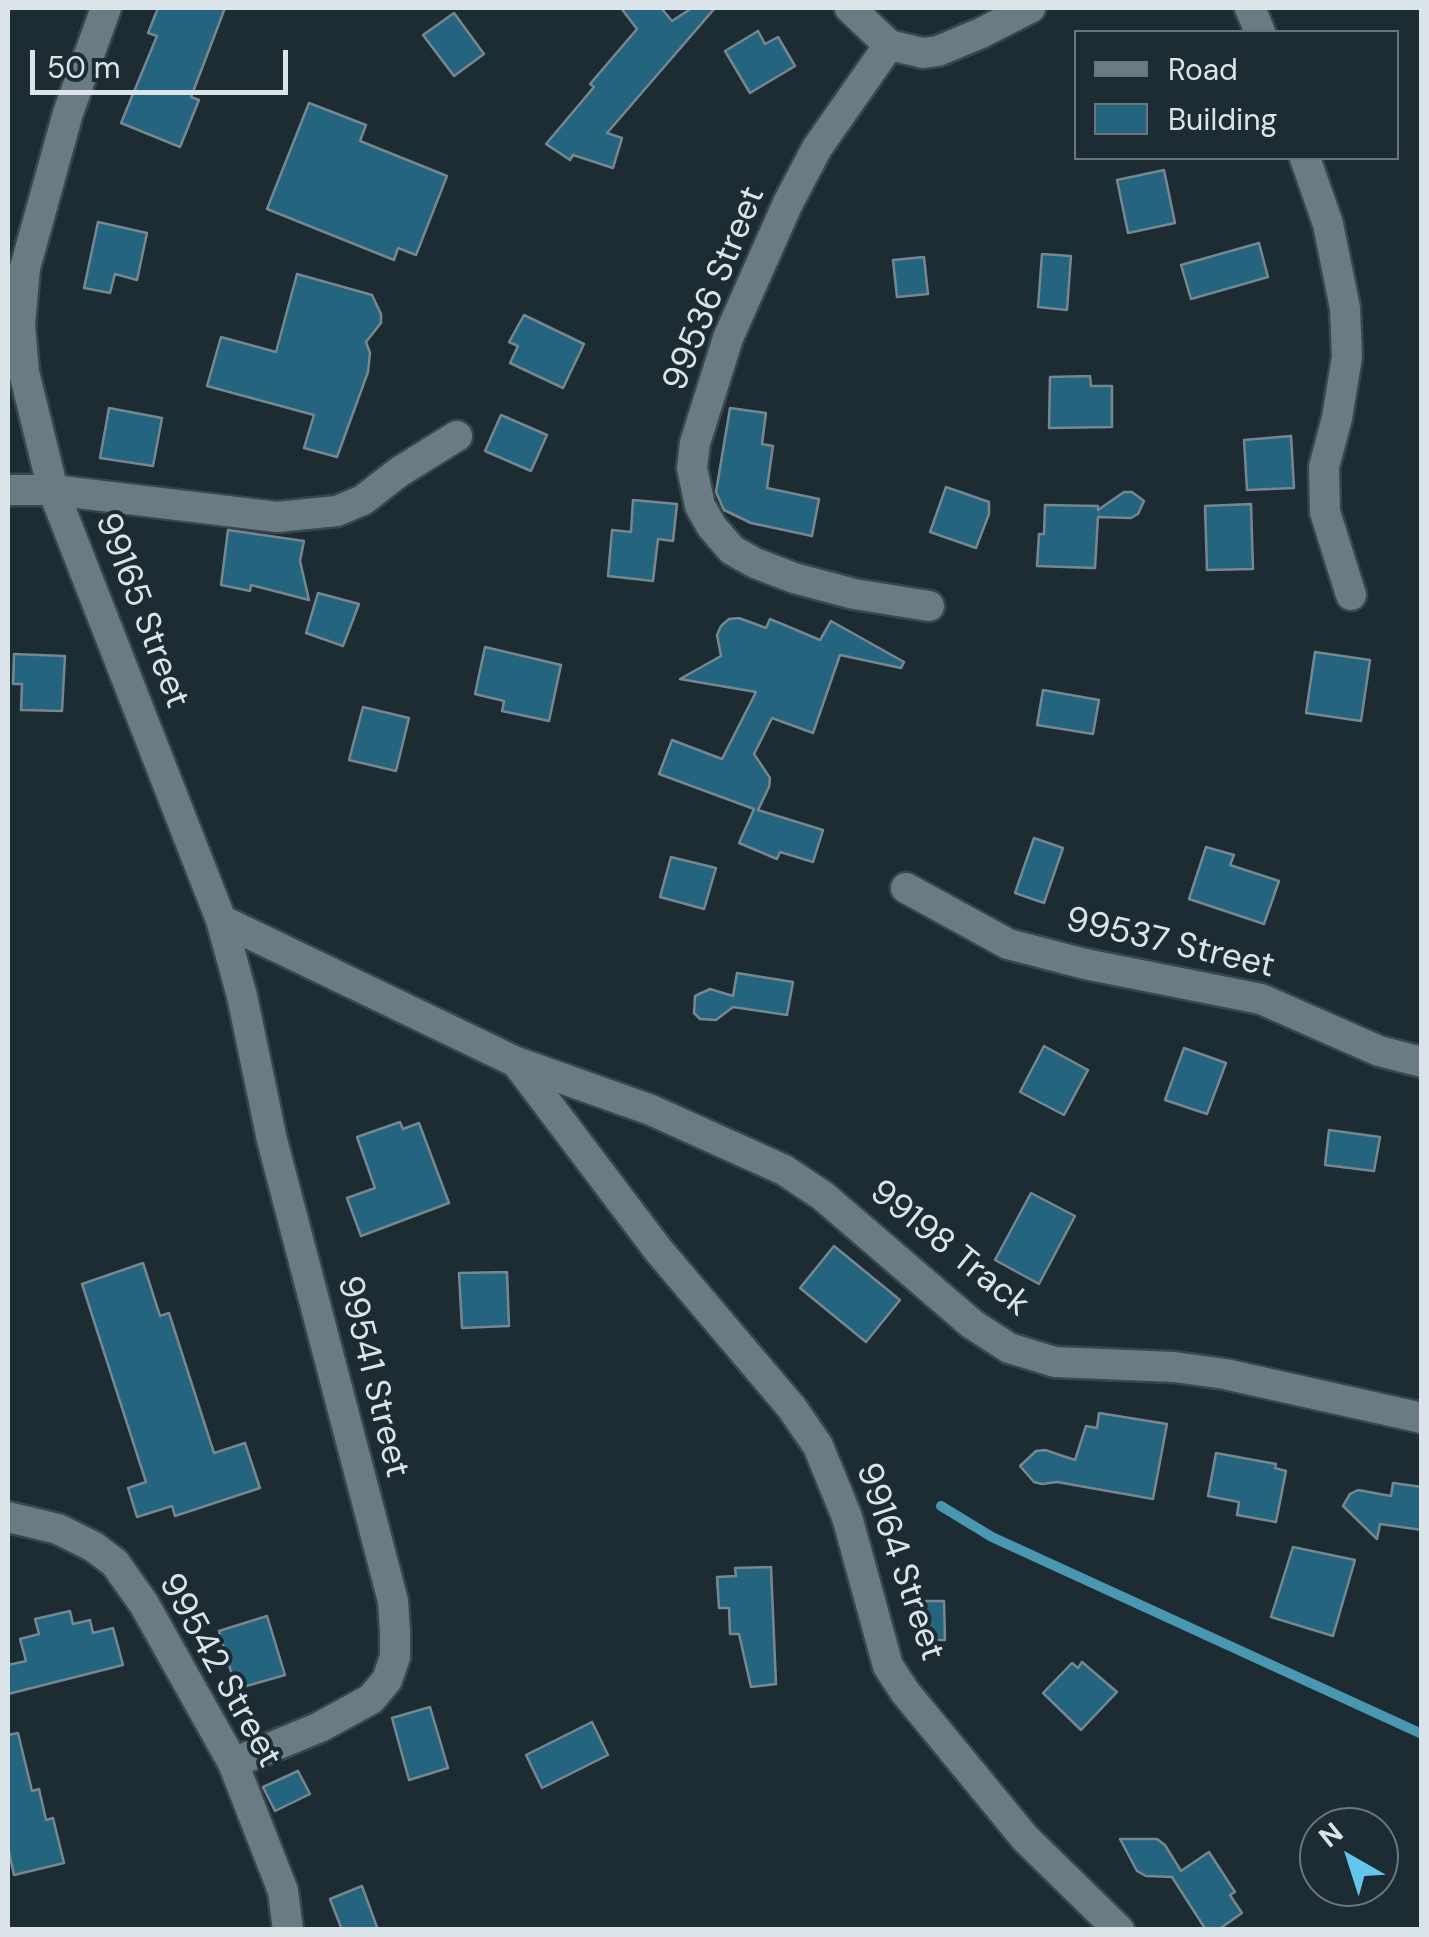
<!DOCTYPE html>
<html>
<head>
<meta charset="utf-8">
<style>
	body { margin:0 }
	#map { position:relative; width:1429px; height:1937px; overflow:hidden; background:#1d2c33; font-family:"DM Sans",sans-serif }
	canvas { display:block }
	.frame { position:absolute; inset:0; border:10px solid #dbe5e9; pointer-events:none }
	.legend { position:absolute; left:1074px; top:30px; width:325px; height:130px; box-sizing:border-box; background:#1d2c33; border:2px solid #69767c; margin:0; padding:12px 18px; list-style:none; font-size:30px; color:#dbe5e9 }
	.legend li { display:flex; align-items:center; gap:20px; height:50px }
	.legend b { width:50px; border:2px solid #69767c }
	.north { position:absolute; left:1299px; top:1807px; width:100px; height:100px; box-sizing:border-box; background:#1d2c33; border:2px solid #69767c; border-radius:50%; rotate:321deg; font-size:28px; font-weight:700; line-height:40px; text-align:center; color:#dbe5e9 }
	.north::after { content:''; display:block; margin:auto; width:35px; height:45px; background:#65c5ee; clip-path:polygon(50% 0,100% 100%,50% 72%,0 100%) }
	.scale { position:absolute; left:30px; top:50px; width:258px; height:45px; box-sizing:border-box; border:5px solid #dbe5e9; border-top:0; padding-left:12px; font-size:30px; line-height:35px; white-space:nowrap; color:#dbe5e9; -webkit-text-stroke:8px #1d2c33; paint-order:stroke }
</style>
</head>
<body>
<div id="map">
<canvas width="1429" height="1937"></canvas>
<div class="frame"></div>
<ul class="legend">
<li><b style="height:12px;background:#6a7b84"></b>Road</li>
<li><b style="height:28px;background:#24647e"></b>Building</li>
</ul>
<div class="north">N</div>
<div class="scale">50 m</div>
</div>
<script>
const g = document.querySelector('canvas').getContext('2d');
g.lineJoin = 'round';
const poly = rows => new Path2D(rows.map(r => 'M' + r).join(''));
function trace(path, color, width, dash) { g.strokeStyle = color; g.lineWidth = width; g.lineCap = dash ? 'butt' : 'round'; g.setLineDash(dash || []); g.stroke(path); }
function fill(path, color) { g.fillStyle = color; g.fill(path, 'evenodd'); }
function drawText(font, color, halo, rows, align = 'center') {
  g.font = font + ' "DM Sans",sans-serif'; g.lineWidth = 8; g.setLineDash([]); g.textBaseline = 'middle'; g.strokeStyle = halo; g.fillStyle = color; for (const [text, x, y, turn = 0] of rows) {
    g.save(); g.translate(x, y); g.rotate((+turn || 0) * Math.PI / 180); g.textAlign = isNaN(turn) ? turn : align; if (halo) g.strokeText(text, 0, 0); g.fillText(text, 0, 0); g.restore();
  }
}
trace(poly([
	[941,1506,992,1537,1422,1734]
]), '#4a97b2', 10);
const building = poly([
	[158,8,225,8,191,97,199,100,180,147,121,123,157,36,148,33,158,8],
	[621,8,661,8,672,21,692,8,715,8,607,133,622,138,613,168,573,155,570,160,546,144,594,87,590,84,637,29,621,8],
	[454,13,484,54,454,76,423,35,454,13],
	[758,31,765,44,778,37,795,66,750,93,725,51,758,31],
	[309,103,366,125,360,141,447,176,416,255,398,248,394,260,267,209,309,103],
	[1164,170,1175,223,1128,233,1117,180,1164,170],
	[98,222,147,233,137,280,115,274,110,293,84,288,98,222],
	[1259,243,1268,277,1191,299,1181,265,1259,243],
	[1042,254,1071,256,1067,310,1038,307,1042,254],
	[924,257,928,294,897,297,893,260,924,257],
	[297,274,372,295,381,314,381,323,366,342,370,353,368,372,337,457,304,448,314,415,207,386,221,337,276,352,297,274],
	[524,315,584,344,563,388,510,363,518,346,509,342,524,315],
	[1090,376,1091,386,1112,386,1112,427,1049,428,1050,377,1090,376],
	[109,408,162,418,153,466,100,458,109,408],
	[730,408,766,413,762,444,773,446,767,488,819,499,812,536,751,523,724,510,716,492,730,408],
	[501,415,547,435,531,471,485,451,501,415],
	[1291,436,1294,488,1247,490,1244,440,1291,436],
	[946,487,989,502,989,514,976,548,930,532,946,487],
	[1124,492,1132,492,1144,501,1138,514,1131,518,1098,517,1095,568,1037,566,1039,534,1044,534,1045,505,1098,506,1098,510,1124,492],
	[633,500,677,504,673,541,658,539,653,581,608,576,612,530,631,532,633,500],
	[1251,504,1253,569,1207,570,1205,506,1251,504],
	[228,530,304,541,300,561,309,600,251,585,250,591,221,585,228,530],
	[318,593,359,604,343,646,306,633,318,593],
	[739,618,766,628,770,619,820,640,831,621,904,662,901,668,840,655,813,733,772,718,754,754,770,778,769,787,758,810,823,830,813,862,780,852,777,859,739,843,754,809,659,774,672,740,722,759,756,692,680,679,721,656,717,635,721,626,729,619,739,618],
	[485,647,561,665,549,721,502,711,504,701,475,694,485,647],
	[1315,652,1370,660,1361,721,1306,713,1315,652],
	[14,654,65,656,62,711,21,710,22,684,13,684,14,654],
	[1043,690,1099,700,1093,734,1037,725,1043,690],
	[363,707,409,718,396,771,349,760,363,707],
	[1034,838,1063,848,1044,903,1015,893,1034,838],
	[1206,847,1234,855,1230,865,1279,881,1264,924,1189,899,1206,847],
	[671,857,716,868,704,909,660,897,671,857],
	[737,973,793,982,787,1015,733,1007,716,1020,700,1019,694,1013,695,996,710,989,733,996,737,973],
	[1044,1046,1088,1070,1064,1115,1020,1092,1044,1046],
	[1184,1048,1226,1063,1207,1114,1165,1100,1184,1048],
	[400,1122,403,1129,419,1123,449,1203,361,1236,347,1198,375,1188,357,1137,400,1122],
	[1329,1130,1380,1137,1374,1171,1325,1165,1329,1130],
	[1031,1193,1075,1216,1039,1284,995,1260,1031,1193],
	[834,1246,900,1300,866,1342,800,1288,834,1246],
	[143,1263,160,1316,169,1313,214,1453,245,1443,260,1488,175,1516,172,1506,137,1517,128,1488,146,1482,82,1284,143,1263],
	[507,1272,509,1326,462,1328,459,1273,507,1272],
	[1099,1413,1167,1424,1153,1499,1057,1482,1042,1484,1034,1482,1020,1466,1036,1451,1045,1450,1075,1460,1086,1426,1097,1428,1099,1413],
	[1216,1453,1276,1464,1275,1468,1286,1471,1276,1522,1237,1515,1239,1502,1208,1496,1216,1453],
	[1393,1483,1422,1487,1422,1530,1380,1524,1377,1539,1343,1506,1350,1494,1358,1490,1391,1496,1393,1483],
	[1293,1547,1355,1560,1333,1636,1271,1617,1293,1547],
	[771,1567,776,1684,751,1687,739,1634,730,1634,729,1608,719,1608,717,1577,736,1576,735,1568,771,1567],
	[916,1601,944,1601,945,1640,916,1640,916,1601],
	[70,1611,73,1624,90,1620,93,1633,113,1628,123,1665,8,1694,8,1665,26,1661,20,1639,39,1634,35,1619,70,1611],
	[267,1616,285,1675,236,1689,219,1631,267,1616],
	[1082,1662,1117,1692,1081,1730,1043,1693,1072,1663,1078,1668,1082,1662],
	[430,1707,448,1768,409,1780,392,1718,430,1707],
	[592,1722,608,1755,542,1788,526,1755,592,1722],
	[18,1733,32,1791,39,1789,46,1820,53,1818,64,1863,14,1875,8,1847,8,1735,18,1733],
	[298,1771,310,1794,275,1811,263,1787,298,1771],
	[1120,1839,1157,1839,1165,1845,1181,1871,1209,1852,1235,1892,1230,1895,1242,1913,1218,1930,1206,1930,1172,1877,1146,1876,1137,1871,1120,1839],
	[362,1886,378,1930,342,1930,330,1899,362,1886]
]);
fill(building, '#24647e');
trace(building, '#768790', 2.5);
const minor = poly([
	[106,8,68,113,25,268,20,325,24,372,53,490,221,920,242,996,272,1140,393,1601,395,1632,395,1657,387,1680,371,1699,320,1727,233,1763],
	[850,8,889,45,923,53,938,51,981,33,1030,8],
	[1250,8,1260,32],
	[889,45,817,148,788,203,728,338,695,443,692,468,700,506,712,527,732,550,755,563,794,578,854,594,929,606],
	[1305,158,1328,224,1345,308,1347,357,1337,418,1324,467,1325,512,1351,595],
	[8,490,53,490,277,517,337,511,363,500,399,472,457,436],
	[906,888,1008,944,1085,964,1261,999,1379,1051,1422,1062],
	[221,920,516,1062,651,1110,784,1170,823,1196,972,1324,1009,1348,1055,1362,1174,1367,1225,1374,1422,1418],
	[516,1062,659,1251,792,1408,818,1446,847,1517,888,1666,905,1692,1025,1838,1119,1930],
	[8,1517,58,1529,94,1547,115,1563,144,1604,233,1763,283,1891,288,1930]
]);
trace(minor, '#39474c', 35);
trace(minor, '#6a7b84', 30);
drawText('35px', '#dbe5e9', '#1d2c33', [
	["99536 Street",715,289,-68],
	["99165 Street",141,611,69],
	["99537 Street",1170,944,13],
	["99198 Track",949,1249,39],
	["99541 Street",372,1377,76],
	["99164 Street",899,1562,71],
	["99542 Street",219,1671,61]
]);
</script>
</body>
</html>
